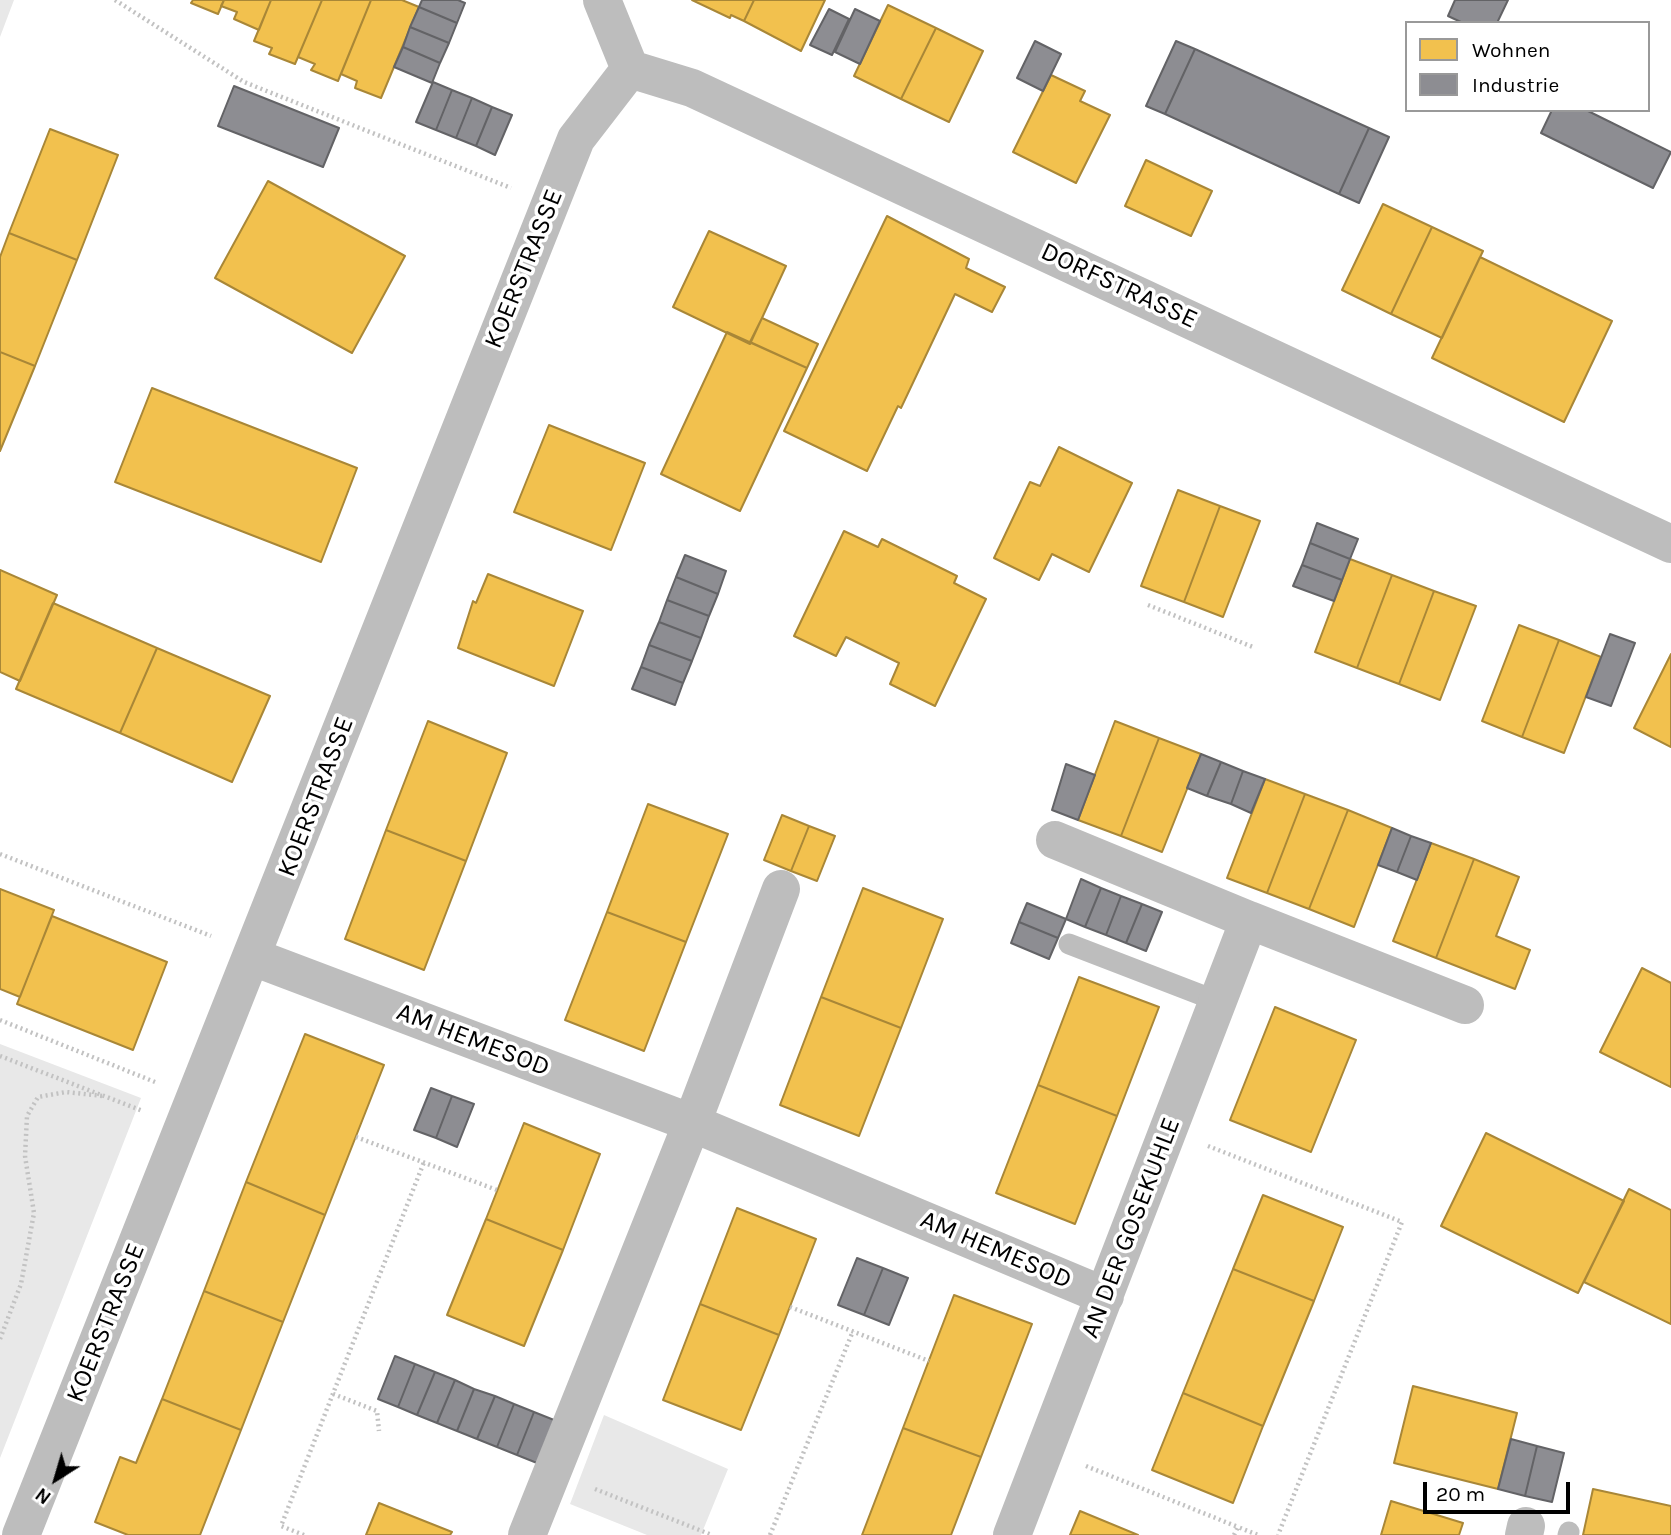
<!DOCTYPE html>
<html>
<head>
<meta charset="utf-8">
<style>
	body { margin:0 }
	#map { position:relative; width:1671px; height:1535px; overflow:hidden; background:#fff; font-family:Karla,sans-serif }
	canvas { display:block }
	.legend { position:absolute; left:1405px; top:21px; width:245px; height:91px; box-sizing:border-box; background:#fff; border:2px solid #999; margin:0; padding:9px 12px; list-style:none; font-size:21px; color:#000 }
	.legend li { display:flex; align-items:center; gap:14px; height:35px }
	.legend b { width:35px; border:2px solid #999 }
	.north { position:absolute; left:21px; top:1444px; width:70px; height:70px; -webkit-text-stroke:5px #fff; paint-order:stroke; rotate:217deg; font-size:19px; font-weight:700; line-height:28px; text-align:center; color:#000 }
	.north::after { content:''; display:block; margin:auto; width:24px; height:32px; background:#000; clip-path:polygon(50% 0,100% 100%,50% 72%,0 100%) }
	.scale { position:absolute; left:1423px; top:1482px; width:147px; height:32px; box-sizing:border-box; border:4px solid #000; border-top:0; padding-left:9px; font-size:21px; line-height:24px; white-space:nowrap; color:#000; -webkit-text-stroke:5px #fff; paint-order:stroke }
</style>
</head>
<body>
<div id="map">
<canvas width="1671" height="1535"></canvas>
<ul class="legend">
<li><b style="height:19px;background:#f2c14e"></b>Wohnen</li>
<li><b style="height:19px;background:#8d8d92"></b>Industrie</li>
</ul>
<div class="north">N</div>
<div class="scale">20 m</div>
</div>
<script>
const g = document.querySelector('canvas').getContext('2d');
g.lineJoin = 'round';
function fill(path, color) { g.fillStyle = color; g.fill(path, 'evenodd'); }
const poly = rows => new Path2D(rows.map(r => 'M' + r).join(''));
function trace(path, color, width, dash) { g.strokeStyle = color; g.lineWidth = width; g.lineCap = dash ? 'butt' : 'round'; g.setLineDash(dash || []); g.stroke(path); }
function drawText(font, color, halo, rows, align = 'center') {
  g.font = font + ' Karla,sans-serif'; g.lineWidth = 7; g.setLineDash([]); g.textBaseline = 'middle'; g.strokeStyle = halo; g.fillStyle = color; for (const [text, x, y, turn = 0] of rows) {
    g.save(); g.translate(x, y); g.rotate((+turn || 0) * Math.PI / 180); g.textAlign = isNaN(turn) ? turn : align; if (halo) g.strokeText(text, 0, 0); g.fillText(text, 0, 0); g.restore();
  }
}
fill(poly([
	[0,0,14,0,0,37],
	[0,1044,141,1098,0,1458],
	[604,1415,728,1469,701,1535,647,1535,570,1504]
]), '#e8e8e8');
const homes = poly([
	[193,0,224,0,218,14,191,3,193,0],
	[224,0,271,0,259,30,234,19,237,12,221,6,224,0],
	[271,0,322,0,295,64,269,54,272,48,254,41,271,0],
	[322,0,371,0,338,81,311,70,315,64,298,57,322,0],
	[371,0,402,0,419,7,381,98,355,88,357,81,341,74,371,0],
	[692,0,754,0,744,21,731,15,730,18,692,0],
	[754,0,825,0,801,51,744,21,754,0],
	[888,5,936,28,901,99,854,76,888,5],
	[936,28,983,51,949,122,901,99,936,28],
	[1051,75,1085,91,1080,101,1110,115,1076,183,1013,152,1051,75],
	[50,129,118,155,77,260,9,233,50,129],
	[1146,160,1212,191,1191,236,1125,206,1146,160],
	[268,181,405,256,352,353,215,278,268,181],
	[1383,204,1432,227,1391,314,1342,290,1383,204],
	[887,216,969,259,966,268,1005,287,992,312,955,294,901,408,898,406,867,471,784,431,887,216],
	[1432,227,1483,251,1442,338,1391,314,1432,227],
	[709,231,786,266,750,344,673,307,709,231],
	[9,233,77,260,35,366,0,352,0,257,9,233],
	[1480,257,1612,321,1564,422,1432,358,1480,257],
	[762,318,818,344,807,368,750,342,762,318],
	[727,332,807,368,740,511,661,474,727,332],
	[0,352,35,366,0,451,0,352],
	[152,388,357,468,321,562,115,482,152,388],
	[549,425,645,463,611,550,514,512,549,425],
	[1059,447,1132,483,1089,572,1052,554,1039,580,994,558,1030,482,1040,486,1059,447],
	[1178,490,1220,506,1184,602,1141,586,1178,490],
	[1220,506,1260,521,1223,617,1184,602,1220,506],
	[844,531,878,547,882,539,957,576,954,583,986,599,935,706,890,684,899,663,846,637,836,656,794,636,844,531],
	[1350,559,1392,575,1357,668,1315,652,1350,559],
	[0,570,57,595,20,681,0,672,0,570],
	[488,574,583,611,554,686,458,648,473,601,476,603,488,574],
	[1392,575,1434,591,1399,684,1357,668,1392,575],
	[1434,591,1476,606,1440,700,1399,684,1434,591],
	[53,603,157,648,120,733,16,689,53,603],
	[1519,625,1559,640,1522,737,1482,721,1519,625],
	[1559,640,1601,657,1564,753,1522,737,1559,640],
	[157,648,270,696,232,782,120,733,157,648],
	[1671,654,1671,747,1634,728,1671,654],
	[428,721,507,753,466,861,386,830,428,721],
	[1115,721,1159,738,1121,836,1078,820,1115,721],
	[1159,738,1201,754,1162,852,1121,836,1159,738],
	[1265,779,1305,794,1267,893,1227,878,1265,779],
	[1305,794,1348,810,1309,909,1267,893,1305,794],
	[648,804,728,834,686,942,607,912,648,804],
	[1348,810,1392,828,1354,927,1309,909,1348,810],
	[782,815,809,826,791,871,764,860,782,815],
	[809,826,835,836,817,881,791,871,809,826],
	[386,830,466,861,424,970,345,939,386,830],
	[1431,843,1474,859,1436,958,1393,941,1431,843],
	[1474,859,1519,877,1496,936,1530,950,1515,989,1436,958,1474,859],
	[863,888,943,919,901,1028,821,997,863,888],
	[0,889,54,910,20,997,0,989,0,889],
	[607,912,686,942,644,1051,565,1020,607,912],
	[52,916,167,962,133,1050,17,1004,52,916],
	[1642,968,1671,983,1671,1087,1600,1052,1642,968],
	[1079,977,1159,1007,1117,1116,1038,1085,1079,977],
	[821,997,901,1028,859,1136,780,1105,821,997],
	[1275,1007,1356,1040,1311,1152,1230,1120,1275,1007],
	[305,1034,384,1065,325,1215,246,1182,305,1034],
	[1038,1085,1117,1116,1075,1224,996,1193,1038,1085],
	[524,1123,600,1154,563,1250,486,1219,524,1123],
	[1486,1133,1624,1201,1578,1293,1441,1226,1486,1133],
	[246,1182,325,1215,283,1322,204,1291,246,1182],
	[1629,1189,1671,1210,1671,1324,1584,1282,1629,1189],
	[1263,1195,1343,1227,1314,1301,1233,1269,1263,1195],
	[737,1208,816,1239,779,1335,700,1304,737,1208],
	[486,1219,563,1250,524,1346,447,1315,486,1219],
	[1233,1269,1314,1301,1263,1426,1183,1393,1233,1269],
	[204,1291,283,1322,241,1430,162,1399,204,1291],
	[954,1295,1032,1324,981,1457,903,1428,954,1295],
	[700,1304,779,1335,741,1430,663,1400,700,1304],
	[1413,1386,1517,1413,1498,1489,1394,1463,1413,1386],
	[1183,1393,1263,1426,1233,1503,1152,1470,1183,1393],
	[162,1399,241,1430,200,1535,128,1535,95,1522,120,1457,136,1463,162,1399],
	[903,1428,981,1457,951,1535,862,1535,903,1428],
	[1593,1489,1671,1506,1671,1535,1583,1535,1593,1489],
	[1391,1501,1463,1523,1459,1535,1381,1535,1391,1501],
	[379,1503,452,1532,450,1535,366,1535,379,1503],
	[1080,1511,1138,1535,1070,1535,1080,1511]
]);
fill(homes, '#f2c14e');
trace(homes, '#a98737', 2);
const industry = poly([
	[422,0,458,0,465,3,457,23,419,7,422,0],
	[1455,0,1508,0,1497,23,1463,23,1448,16,1455,0],
	[419,7,457,23,449,43,410,27,419,7],
	[829,9,849,19,832,55,810,45,829,9],
	[855,9,880,21,860,64,835,52,855,9],
	[410,27,449,43,440,63,403,47,410,27],
	[1035,41,1061,54,1043,91,1017,78,1035,41],
	[1176,41,1195,49,1165,114,1146,106,1176,41],
	[403,47,440,63,432,83,394,67,403,47],
	[1195,49,1369,128,1339,194,1165,114,1195,49],
	[433,82,452,90,436,130,416,122,433,82],
	[234,86,339,128,323,167,218,126,234,86],
	[452,90,472,98,456,138,436,130,452,90],
	[472,98,492,107,476,146,456,138,472,98],
	[492,107,512,115,495,155,476,146,492,107],
	[1552,110,1586,110,1671,152,1653,188,1541,133,1552,110],
	[1369,128,1389,137,1359,203,1339,194,1369,128],
	[1317,523,1358,539,1350,559,1310,543,1317,523],
	[1310,543,1350,559,1342,580,1302,565,1310,543],
	[685,555,726,571,718,594,676,577,685,555],
	[1302,565,1342,580,1334,601,1293,586,1302,565],
	[676,577,718,594,709,616,667,600,676,577],
	[667,600,709,616,701,638,659,622,667,600],
	[659,622,701,638,692,661,649,645,659,622],
	[1610,634,1635,643,1611,706,1586,697,1610,634],
	[649,645,692,661,683,683,641,667,649,645],
	[641,667,683,683,675,705,632,689,641,667],
	[1201,754,1221,762,1207,796,1187,788,1201,754],
	[1221,762,1243,771,1231,804,1207,796,1221,762],
	[1066,764,1095,775,1078,820,1052,810,1066,764],
	[1243,771,1265,779,1251,813,1231,804,1243,771],
	[1392,828,1411,836,1397,872,1378,865,1392,828],
	[1411,836,1431,843,1417,880,1397,872,1411,836],
	[1081,879,1101,888,1085,927,1066,919,1081,879],
	[1101,888,1121,896,1106,935,1085,927,1101,888],
	[1121,896,1142,904,1126,943,1106,935,1121,896],
	[1027,903,1066,919,1058,938,1019,922,1027,903],
	[1142,904,1162,912,1146,951,1126,943,1142,904],
	[1019,922,1058,938,1049,959,1011,943,1019,922],
	[431,1088,452,1096,436,1138,414,1130,431,1088],
	[452,1096,474,1104,457,1147,436,1138,452,1096],
	[857,1258,883,1268,864,1315,838,1305,857,1258],
	[883,1268,908,1278,889,1325,864,1315,883,1268],
	[395,1356,415,1364,398,1407,378,1399,395,1356],
	[415,1364,435,1372,417,1415,398,1407,415,1364],
	[435,1372,455,1380,437,1423,417,1415,435,1372],
	[455,1380,474,1389,457,1431,437,1423,455,1380],
	[474,1389,495,1396,477,1439,457,1431,474,1389],
	[495,1396,514,1404,497,1447,477,1439,495,1396],
	[514,1404,534,1412,517,1455,497,1447,514,1404],
	[534,1412,554,1420,537,1463,517,1455,534,1412],
	[1511,1439,1537,1446,1525,1496,1498,1489,1511,1439],
	[1537,1446,1564,1453,1552,1502,1525,1496,1537,1446]
]);
fill(industry, '#8d8d92');
trace(industry, '#636366', 2);
trace(poly([
	[115,0,244,82,511,188],
	[1148,605,1253,647],
	[0,854,211,936],
	[0,1020,155,1082],
	[0,1056,143,1111],
	[356,1137,497,1190],
	[1208,1146,1402,1222,1278,1535],
	[790,1307,929,1361],
	[0,1339,21,1284,34,1213,25,1156,27,1116,38,1097,66,1092,103,1096],
	[333,1394,377,1411,379,1431],
	[1086,1466,1238,1527],
	[595,1489,712,1535],
	[304,1535,281,1526,424,1162],
	[770,1535,853,1331],
	[1234,1535,1238,1527,1258,1535]
]), '#c2c2c2', 4.5, [2, 3.5]);
trace(poly([
	[1069,944,1217,1001],
	[1568,1535,1569,1532]
]), '#bdbdbd', 21);
trace(poly([
	[602,0,630,69],
	[630,69,692,88,1671,544],
	[1055,840,1249,920],
	[253,957,692,1123,1105,1296],
	[21,1535,576,139,630,69],
	[527,1535,692,1123,781,889],
	[1012,1535,1249,920,1465,1005],
	[1524,1535,1526,1526]
]), '#bdbdbd', 38);
drawText('26px', '#000', '#fff', [
	["KOERSTRASSE",524,269,-68],
	["DORFSTRASSE",1119,286,25],
	["KOERSTRASSE",316,797,-69],
	["AM HEMESOD",473,1040,21],
	["AN DER GOSEKUHLE",1131,1228,-69],
	["AM HEMESOD",996,1250,23],
	["KOERSTRASSE",106,1323,-68]
]);
</script>
</body>
</html>
